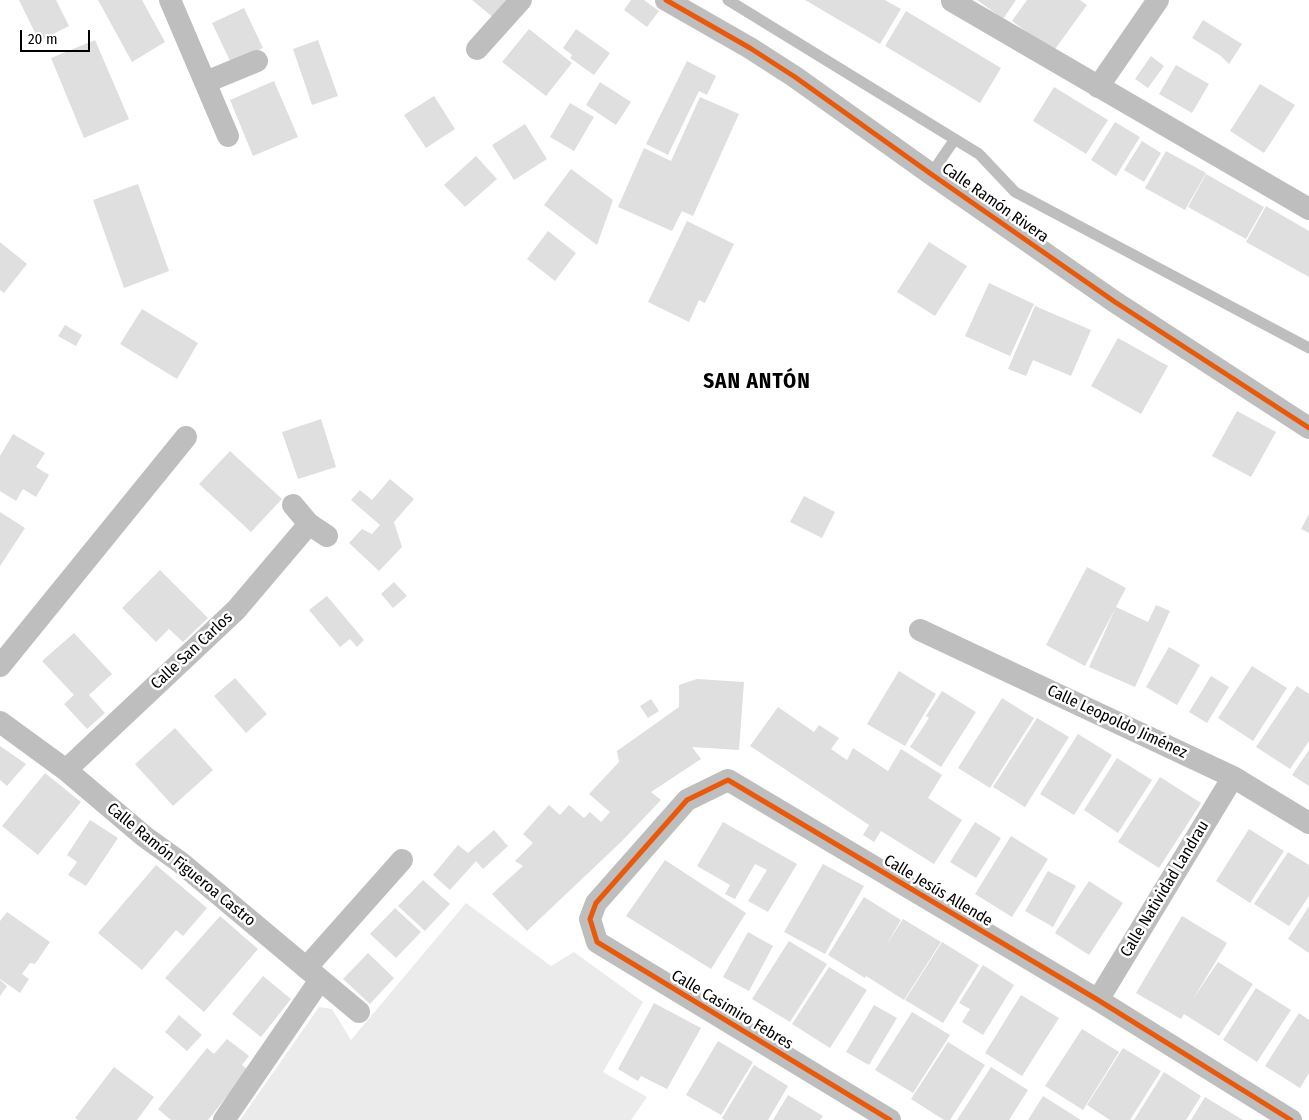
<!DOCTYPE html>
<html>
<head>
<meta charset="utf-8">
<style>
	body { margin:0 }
	#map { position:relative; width:1309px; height:1120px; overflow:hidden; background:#fff; font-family:"Fira Sans Condensed",sans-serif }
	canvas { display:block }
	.scale { position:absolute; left:20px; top:30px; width:70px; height:22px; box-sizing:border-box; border:2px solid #000; border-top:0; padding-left:6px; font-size:15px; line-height:18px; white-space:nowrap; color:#000; -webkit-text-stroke:4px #fff; paint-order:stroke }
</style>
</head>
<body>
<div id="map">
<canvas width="1309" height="1120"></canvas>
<div class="scale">20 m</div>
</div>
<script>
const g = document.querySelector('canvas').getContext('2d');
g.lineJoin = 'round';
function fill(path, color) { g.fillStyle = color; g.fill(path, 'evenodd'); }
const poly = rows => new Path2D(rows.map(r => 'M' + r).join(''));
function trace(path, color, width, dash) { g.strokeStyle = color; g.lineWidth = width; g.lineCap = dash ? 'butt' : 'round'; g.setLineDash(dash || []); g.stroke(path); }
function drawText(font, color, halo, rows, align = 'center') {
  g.font = font + ' "Fira Sans Condensed",sans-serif'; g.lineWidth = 5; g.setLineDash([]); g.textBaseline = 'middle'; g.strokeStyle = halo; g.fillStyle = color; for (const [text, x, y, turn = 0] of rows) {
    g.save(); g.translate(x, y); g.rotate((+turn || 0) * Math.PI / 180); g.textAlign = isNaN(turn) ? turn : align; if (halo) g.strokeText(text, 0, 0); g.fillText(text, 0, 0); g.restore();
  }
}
fill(poly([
	[466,903,551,966,574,952,643,1002,603,1072,647,1097,631,1120,240,1120,319,1007,332,1009,351,1040]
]), '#ebebeb');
fill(poly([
	[19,0,56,0,69,26,39,41],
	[98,0,142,0,165,42,132,62],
	[472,0,511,0,495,19],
	[631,0,644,0,659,11,647,27,624,10],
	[805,0,885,0,901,9,880,44],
	[977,0,1016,0,1003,19],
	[1027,0,1080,0,1087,5,1053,52,1012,21],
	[244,8,263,48,231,63,212,23],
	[906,11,1001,68,980,103,885,46],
	[1203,20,1242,44,1229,64,1221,56,1192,38],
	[529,29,572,63,546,96,502,62],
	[576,29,610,53,594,75,570,58,572,55,563,48],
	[95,40,129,119,84,138,51,58],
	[318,40,338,96,312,105,293,49],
	[1151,56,1164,66,1148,88,1135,79],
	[687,61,716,76,707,95,699,91,668,155,646,144],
	[1176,65,1209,84,1192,113,1159,94],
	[274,81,298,137,253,156,230,100],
	[600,82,631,102,616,125,586,105],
	[1260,84,1295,105,1264,153,1230,131],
	[1054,87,1108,120,1086,154,1033,121],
	[434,96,455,129,426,148,404,115],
	[700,97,739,114,693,216,682,211,672,231,618,207,644,148,671,161],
	[570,103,594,117,574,151,550,137],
	[1115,122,1140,137,1116,176,1091,160],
	[525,124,547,159,514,180,492,145],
	[1142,141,1161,153,1144,182,1124,170],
	[1166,151,1206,173,1185,210,1145,188],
	[476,156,497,179,465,207,444,185],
	[571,169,613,200,597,245,544,205],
	[1206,174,1264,207,1246,239,1188,207],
	[138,184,169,271,124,288,93,200],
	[1266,206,1309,231,1309,277,1246,242],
	[687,221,734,244,705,303,699,300,689,322,648,302],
	[548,231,576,253,555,281,527,259],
	[0,242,27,264,4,293,0,290],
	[929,242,967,266,935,316,897,292],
	[989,283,1034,304,1010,356,965,336],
	[1035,306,1091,330,1071,376,1033,360,1026,376,1008,369],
	[142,309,198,343,177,379,120,344],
	[65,325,82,335,76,346,58,336],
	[1118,338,1168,366,1141,414,1091,386],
	[1237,411,1276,432,1251,477,1212,456],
	[321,419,336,467,298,479,282,432],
	[13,434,45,453,36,467,49,475,36,497,23,489,16,501,0,491,0,456],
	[230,451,282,499,251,532,199,484],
	[390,479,414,499,394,522,402,547,379,571,349,543,362,529,372,534,380,525,351,500,360,490,372,500],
	[804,496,835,512,822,538,790,522],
	[0,512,25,528,0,566],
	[1309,514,1309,533,1301,529],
	[1087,567,1126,588,1085,666,1046,645],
	[160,570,208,618,183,642,169,629,156,642,122,608],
	[394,582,407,596,393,608,381,594],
	[327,596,364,640,357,647,350,639,340,647,309,610],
	[1156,605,1170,611,1135,687,1089,667,1116,607,1148,622],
	[74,633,112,674,89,695,105,713,87,729,64,704,74,695,42,661],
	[1169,647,1200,665,1177,705,1146,687],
	[1252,666,1287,688,1253,741,1218,718],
	[899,671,936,694,905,746,867,724],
	[1211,676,1229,687,1207,723,1189,712],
	[235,678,267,714,246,733,214,696],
	[697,679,744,682,739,750,692,747,701,759,651,792,661,800,621,842,527,931,492,894,523,866,515,861,533,843,523,834,549,805,560,815,569,805,584,818,590,812,601,822,610,812,589,794,619,762,617,751,679,707,679,685],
	[1297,686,1309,694,1309,741,1290,769,1256,747],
	[942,691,976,712,941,767,910,747,929,718,926,716],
	[1002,698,1034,718,990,788,958,768],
	[651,699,659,711,648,718,640,706],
	[778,707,814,732,819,725,839,738,831,749,847,760,853,748,888,771,901,749,942,775,928,798,962,820,934,864,881,831,874,842,863,835,869,825,750,746],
	[1037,718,1069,737,1025,807,993,787],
	[175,728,213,770,173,806,135,764],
	[1078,734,1112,755,1074,815,1040,794],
	[0,746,26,764,7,786,0,780],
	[1309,750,1309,786,1292,775],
	[1117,758,1152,780,1118,833,1084,810],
	[45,773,81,802,38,855,2,826],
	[1160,777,1201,803,1159,868,1118,842],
	[90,820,118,838,86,886,68,875,77,862,67,855],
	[723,822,797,864,768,912,748,901,767,870,755,864,735,899,725,894,730,885,697,866],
	[975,822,1001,838,976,878,950,862],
	[1249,829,1284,851,1250,903,1216,881],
	[494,830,508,846,483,869,476,861,450,890,433,875,458,845,468,853],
	[1011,836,1048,859,1012,917,975,894],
	[1288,852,1309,865,1309,896,1289,926,1254,904],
	[665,860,746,913,711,969,626,916],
	[823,864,864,886,825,954,784,932],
	[156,865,207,908,183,936,176,930,142,970,98,933],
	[1048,871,1076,886,1053,927,1025,911],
	[423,880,450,904,425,931,398,906],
	[1089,881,1123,903,1089,955,1055,933],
	[864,897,901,920,885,947,903,919,941,942,904,1000,866,976,865,978,828,955],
	[1309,906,1309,953,1288,939],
	[395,908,421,932,396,958,370,934],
	[7,912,50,942,35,964,30,963,22,974,29,979,20,993,0,979,0,921],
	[220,916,258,949,204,1012,165,978],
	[1182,916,1227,943,1193,999,1218,962,1253,984,1219,1036,1184,1014,1181,1019,1136,993],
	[748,932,773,946,749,991,723,977],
	[789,941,827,964,790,1022,752,999],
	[942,942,979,965,943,1023,905,1000],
	[368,953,394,978,370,1004,343,979],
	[983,965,1014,985,983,1035,962,1022,970,1009,959,1003],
	[829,967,867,990,830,1048,792,1024],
	[263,976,291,999,261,1037,232,1014],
	[0,980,7,986,0,996],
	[1256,988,1291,1010,1257,1062,1223,1040],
	[1021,995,1059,1018,1022,1076,985,1053],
	[654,1003,701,1028,667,1089,641,1076,638,1081,618,1069],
	[874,1005,897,1018,869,1065,846,1052],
	[912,1012,950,1035,913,1093,875,1070],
	[1299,1013,1309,1020,1309,1073,1300,1088,1265,1066],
	[179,1015,202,1035,187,1051,165,1032],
	[1082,1029,1119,1052,1083,1110,1045,1086],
	[227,1039,249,1056,242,1065,248,1070,208,1120,171,1120,158,1109,207,1048,214,1054],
	[718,1041,753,1062,721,1115,686,1095],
	[948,1042,985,1065,950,1120,944,1120,911,1099],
	[1123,1048,1161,1071,1130,1120,1110,1120,1087,1105],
	[754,1065,788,1086,768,1120,724,1120,722,1118],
	[114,1067,154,1097,137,1120,78,1120,75,1118],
	[991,1067,1028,1090,1009,1120,957,1120],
	[1164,1072,1201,1096,1186,1120,1134,1120],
	[788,1095,823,1116,820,1120,773,1120],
	[1043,1096,1081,1120,1028,1120],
	[1205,1097,1243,1120,1191,1120]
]), '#dfdfdf');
trace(poly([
	[728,0,979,154,1015,192,1309,348],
	[931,174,955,139]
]), '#bebebe', 11);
trace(poly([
	[170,0,228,136],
	[666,0,750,48,795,77,931,174,1115,302,1309,428],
	[952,1,1309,209],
	[477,49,521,0],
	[206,82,257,61],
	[1098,87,1158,0],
	[293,505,309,524,327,536],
	[920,630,1233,777,1309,823],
	[0,666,186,437],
	[0,722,66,770,145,837,180,862,359,1012],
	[66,770,236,610,309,524],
	[306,968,402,860],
	[1098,1000,1233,777],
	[224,1120,320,980],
	[890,1120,597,942,590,919,596,903,687,800,728,780,1098,1000,1291,1120]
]), '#bebebe', 22);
trace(poly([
	[666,0,750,48,795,77,931,174,1115,302,1309,428],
	[890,1120,597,942,590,919,596,903,687,800,728,780,1098,1000,1291,1120]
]), '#e8590c', 5);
drawText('16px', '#000', '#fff', [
	["Calle Ramón Rivera",995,203,35],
	["Calle San Carlos",192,651,-43],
	["Calle Leopoldo Jiménez",1117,722,25],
	["Calle Ramón Figueroa Castro",181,865,39],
	["Calle Natividad Landrau",1165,889,-59],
	["Calle Jesús Allende",938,891,31],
	["Calle Casimiro Febres",732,1010,31]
]);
g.letterSpacing = '1px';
drawText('bold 21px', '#000', '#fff', [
	["SAN ANTÓN",757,382]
]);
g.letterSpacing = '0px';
</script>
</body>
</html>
